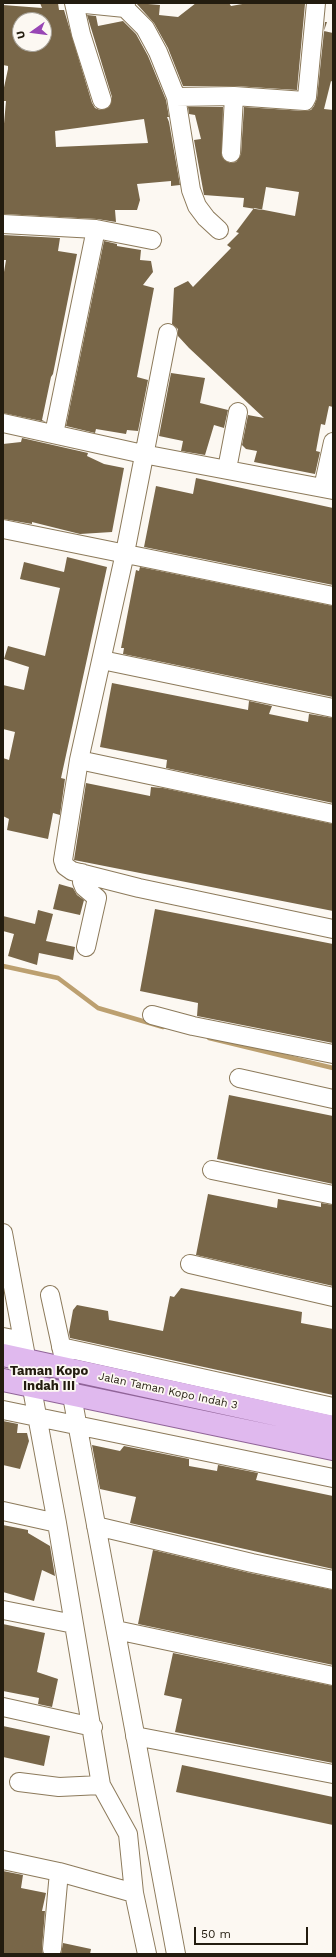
<!DOCTYPE html>
<html>
<head>
<meta charset="utf-8">
<style>
	body { margin:0 }
	#map { position:relative; width:336px; height:1957px; overflow:hidden; background:#fcf8f2; font-family:"Work Sans",sans-serif }
	canvas { display:block }
	.frame { position:absolute; inset:0; border:4px solid #231c0f; pointer-events:none }
	.north { position:absolute; left:12px; top:12px; width:40px; height:40px; box-sizing:border-box; background:#fcf8f2; border:1px solid #a5a097; border-radius:50%; rotate:256deg; font-size:11px; font-weight:700; line-height:16px; text-align:center; color:#231c0f }
	.north::after { content:''; display:block; margin:auto; width:14px; height:18px; background:#9846b5; clip-path:polygon(50% 0,100% 100%,50% 72%,0 100%) }
	.scale { position:absolute; left:194px; top:1927px; width:114px; height:18px; box-sizing:border-box; border:2px solid #231c0f; border-top:0; padding-left:5px; font-size:12px; line-height:14px; white-space:nowrap; color:#231c0f; -webkit-text-stroke:3px #fcf8f2; paint-order:stroke }
</style>
</head>
<body>
<div id="map">
<canvas width="336" height="1957"></canvas>
<div class="frame"></div>
<div class="north">U</div>
<div class="scale">50 m</div>
</div>
<script>
const g = document.querySelector('canvas').getContext('2d');
g.lineJoin = 'round';
const poly = rows => new Path2D(rows.map(r => 'M' + r).join(''));
function trace(path, color, width, dash) { g.strokeStyle = color; g.lineWidth = width; g.lineCap = dash ? 'butt' : 'round'; g.setLineDash(dash || []); g.stroke(path); }
function fill(path, color) { g.fillStyle = color; g.fill(path, 'evenodd'); }
function drawText(font, color, halo, rows, align = 'center') {
  g.font = font + ' "Work Sans",sans-serif'; g.lineWidth = 3.5; g.setLineDash([]); g.textBaseline = 'middle'; g.strokeStyle = halo; g.fillStyle = color; for (const [text, x, y, turn = 0] of rows) {
    g.save(); g.translate(x, y); g.rotate((+turn || 0) * Math.PI / 180); g.textAlign = isNaN(turn) ? turn : align; if (halo) g.strokeText(text, 0, 0); g.fillText(text, 0, 0); g.restore();
  }
}
trace(poly([
	[3,966,58,978,98,1008,163,1027],
	[209,1038,333,1068]
]), '#bca070', 4.5);
fill(poly([
	[40,3,58,3,59,10,64,10,92,103,95,108,100,110,109,107,112,97,87,15,96,16,98,26,123,21,136,34,148,56,166,100,169,117,167,117,169,122,180,185,171,186,171,181,137,184,140,200,137,210,115,210,116,222,97,219,3,214,3,135,6,101,3,101,3,92,8,69,8,66,3,65,3,5,42,8],
	[20,20,44,20,44,44,20,44],
	[144,119,148,143,56,147,55,131],
	[136,3,160,5,159,15,178,17,196,3,229,3,231,6,248,3,305,4,297,90,235,86,183,86,168,48,154,23],
	[325,22,327,22,324,31,333,33,333,82,331,81,324,109,333,110,333,407,329,406,325,425,321,424,316,451,320,452,315,474,254,462,257,451,246,449,242,445,248,415,264,418,189,348,178,336,178,329,172,324,174,288,188,281,193,287,231,248,227,245,239,233,236,232,254,208,295,216,299,192,266,187,262,210,243,207,244,198,204,195,194,140,201,139,195,115,189,114,188,107,223,107,222,157,230,163,236,162,241,154,244,107,304,111,311,110,314,106,317,98],
	[3,235,60,238,58,251,77,254,53,374,51,377,42,420,46,422,3,413,3,278,6,260,3,260],
	[104,241,117,244,117,246,141,250,140,260,151,261,153,272,143,285,154,288,137,377,148,380,138,431,127,430,126,434,96,429,95,433,66,426],
	[171,373,205,378,200,403,228,410,224,428,214,425,205,455,181,451,183,441,159,436],
	[22,438,88,453,87,456,104,464,124,468,112,532,80,534,32,522,32,524,3,519,3,444,21,442],
	[196,478,333,508,333,585,144,547,156,486,193,494],
	[67,557,107,567,61,778,65,779,60,815,53,813,48,839,7,830,9,819,3,816,3,758,9,760,15,732,3,729,3,685,24,690,29,667,4,659,8,646,45,656,60,588,20,579,24,562,64,572],
	[140,567,333,606,333,697,123,654,124,648,121,648,136,570,139,571],
	[112,683,248,710,249,701,272,706,269,714,308,722,309,714,333,718,333,803,166,768,167,760,100,747],
	[86,783,150,796,151,787,163,788,333,824,333,911,74,860],
	[59,884,73,888,77,895,84,900,80,915,53,909],
	[155,909,333,944,333,1043,197,1016,198,1003,140,991],
	[38,910,53,914,46,941,75,947,73,960,39,953,37,965,8,956,14,934,3,931,3,916,35,924],
	[229,1095,333,1116,333,1184,217,1159],
	[208,1194,277,1208,278,1199,321,1207,321,1203,333,1205,333,1286,196,1255],
	[181,1288,302,1312,301,1323,333,1329,333,1395,70,1338,69,1332,73,1310,77,1305,108,1311,109,1320,163,1331,170,1296,174,1297],
	[3,1421,18,1424,17,1433,27,1433,29,1441,20,1469,3,1465],
	[92,1445,120,1451,124,1446,189,1459,189,1466,217,1471,218,1465,258,1473,256,1480,333,1496,333,1569,130,1523,136,1497,100,1489],
	[3,1525,28,1530,28,1533,50,1546,55,1576,42,1570,34,1601,3,1592],
	[153,1550,250,1573,333,1590,333,1665,138,1624],
	[3,1624,45,1633,37,1672,58,1679,52,1707,38,1704,39,1698,3,1691],
	[173,1653,333,1686,333,1763,175,1732,182,1699,164,1695],
	[3,1726,50,1736,44,1766,3,1757],
	[182,1765,333,1797,333,1825,176,1792],
	[3,1871,23,1875,21,1888,46,1893,42,1911,45,1911,42,1948,43,1954,3,1954],
	[63,1943,91,1949,90,1954,61,1954]
]), '#786648');
const minor = poly([
	[74,3,81,34,102,100],
	[75,3,125,8,126,3],
	[125,8,145,28,158,52,176,97,191,190,197,206,206,218,219,230],
	[176,97,234,96,305,101,307,97,316,3],
	[231,153,234,96],
	[3,224,96,229,152,240],
	[168,333,125,553,79,760,63,860,65,866,72,871,139,888,333,929],
	[3,423,143,454,333,490],
	[54,434,96,229],
	[227,469,238,412],
	[323,488,333,442],
	[3,529,333,596],
	[102,660,333,708],
	[79,760,333,814],
	[82,873,82,882,84,887,97,898,86,947],
	[152,1015,193,1026,333,1054],
	[239,1078,333,1099],
	[212,1170,333,1195],
	[3,1233,57,1523,101,1785,128,1834,134,1893,147,1954],
	[190,1264,333,1297],
	[50,1295,72,1396,176,1954],
	[3,1337,23,1341],
	[61,1347,333,1407],
	[3,1410,333,1478],
	[3,1511,57,1523],
	[96,1526,252,1563,333,1580],
	[3,1610,74,1624],
	[116,1630,333,1676],
	[3,1707,93,1727],
	[135,1736,333,1774],
	[19,1782,59,1787,101,1785],
	[3,1860,59,1872,134,1893],
	[52,1949,59,1872]
]);
const major = poly([
	[3,1355,333,1427],
	[3,1380,333,1449]
]);
trace(minor, '#8c7a5b', 20);
trace(major, '#906498', 24);
trace(minor, '#fff', 18);
trace(major, '#e0b9ee', 22);
drawText('11px', '#231c0f', '#fcf8f2', [
	["Jalan Taman Kopo Indah 3",168,1391,12]
]);
drawText('bold 13px', '#231c0f', '#fcf8f2', [
	["Taman Kopo",49,1371],
	["Indah III",49,1386]
]);
</script>
</body>
</html>
